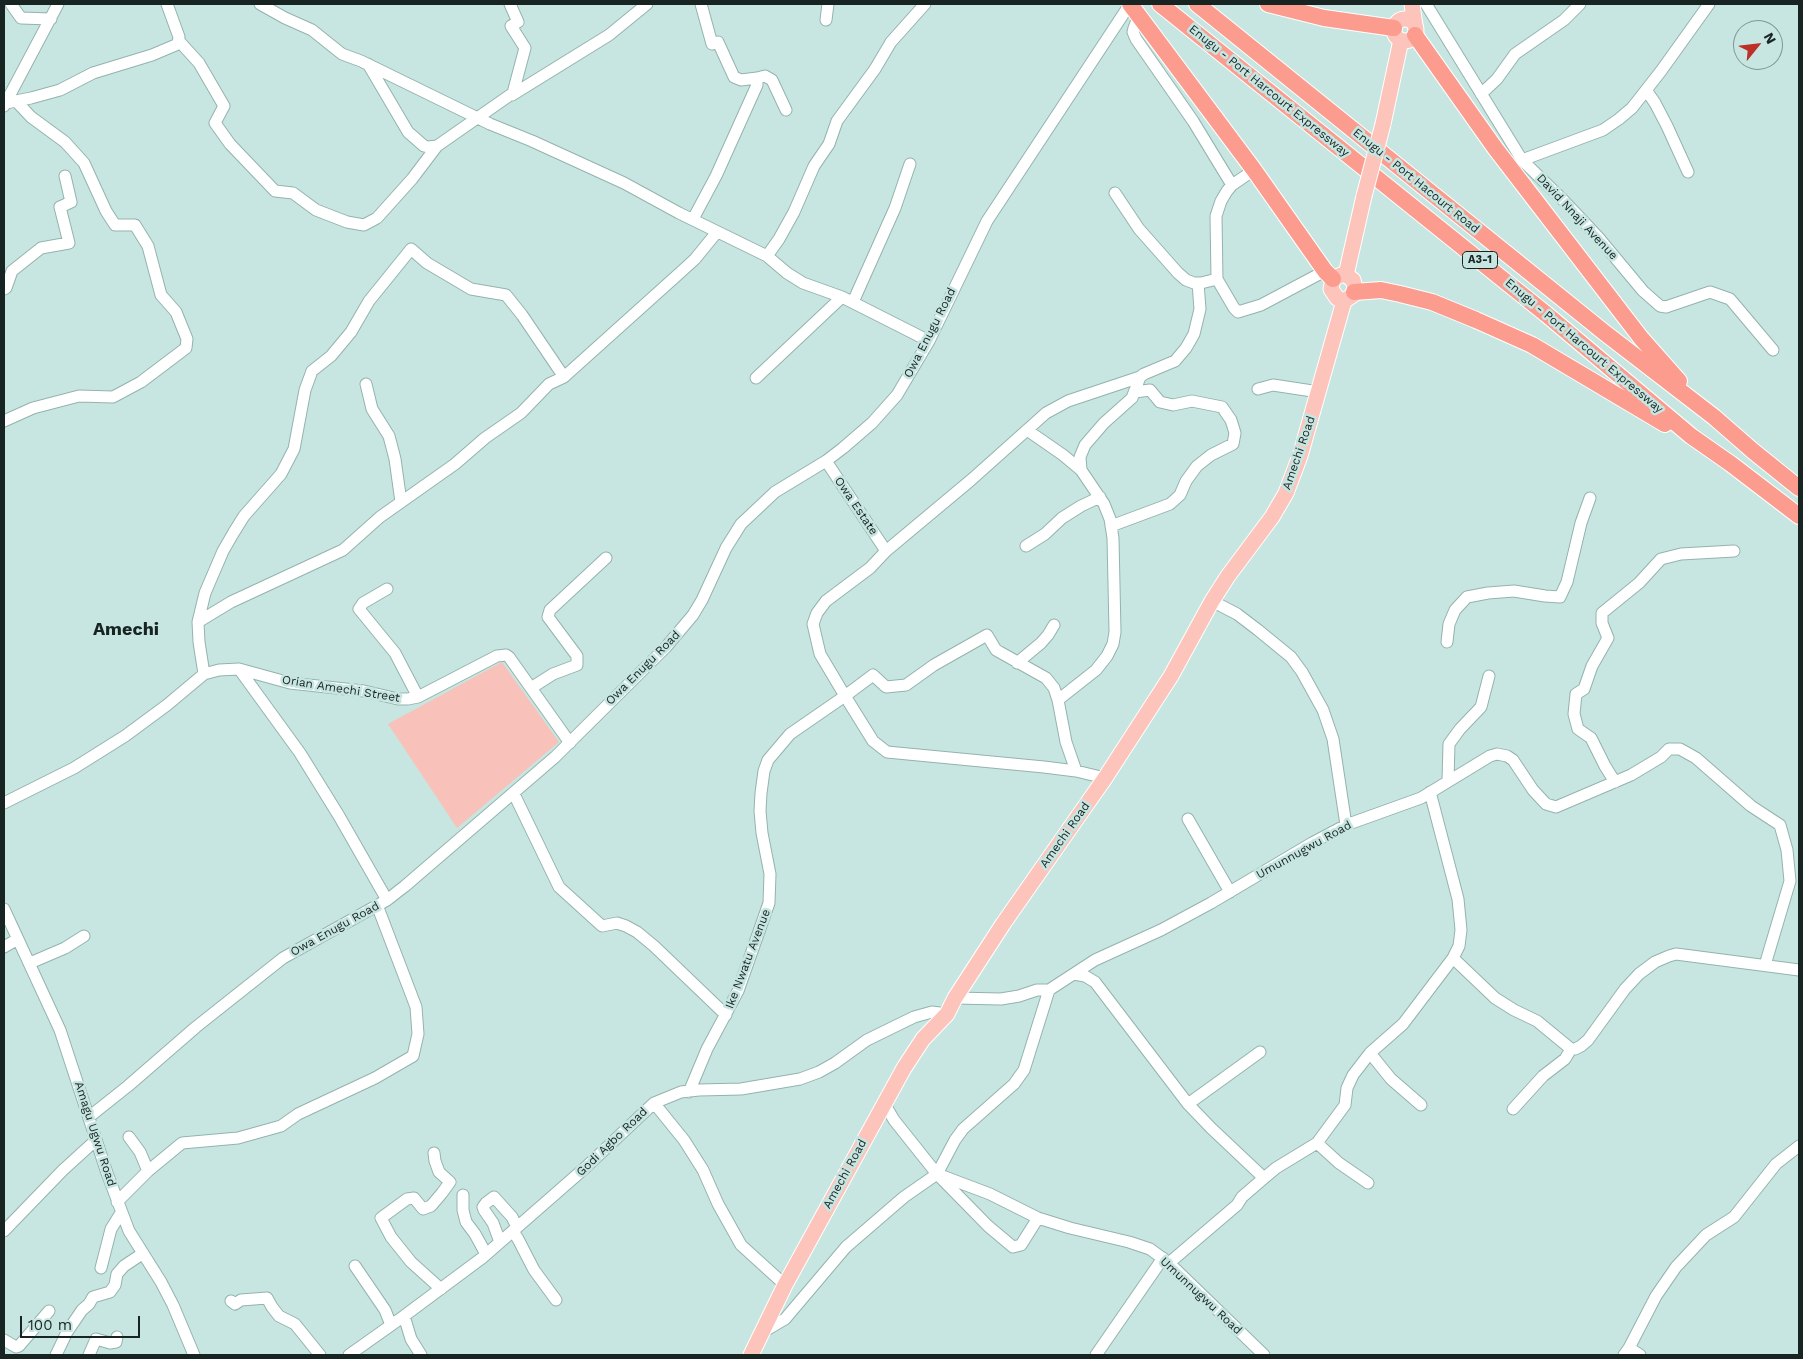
<!DOCTYPE html>
<html>
<head>
<meta charset="utf-8">
<style>
	body { margin:0 }
	#map { position:relative; width:1803px; height:1359px; overflow:hidden; background:#c7e6e1; font-family:"Work Sans",sans-serif }
	canvas { display:block }
	.frame { position:absolute; inset:0; border:5px solid #182422; pointer-events:none }
	.north { position:absolute; left:1733px; top:20px; width:50px; height:50px; box-sizing:border-box; background:#c7e6e1; border:1px solid #819895; border-radius:50%; rotate:61deg; font-size:14px; font-weight:700; line-height:20px; text-align:center; color:#182422 }
	.north::after { content:''; display:block; margin:auto; width:18px; height:22px; background:#bd3028; clip-path:polygon(50% 0,100% 100%,50% 72%,0 100%) }
	.scale { position:absolute; left:20px; top:1316px; width:120px; height:22px; box-sizing:border-box; border:2px solid #182422; border-top:0; padding-left:6px; font-size:15px; line-height:18px; white-space:nowrap; color:#182422; -webkit-text-stroke:4px #c7e6e1; paint-order:stroke }
</style>
</head>
<body>
<div id="map">
<canvas width="1803" height="1359"></canvas>
<div class="frame"></div>
<div class="north">N</div>
<div class="scale">100 m</div>
</div>
<script>
const g = document.querySelector('canvas').getContext('2d');
g.lineJoin = 'round';
function fill(path, color) { g.fillStyle = color; g.fill(path, 'evenodd'); }
const poly = rows => new Path2D(rows.map(r => 'M' + r).join(''));
function trace(path, color, width, dash) { g.strokeStyle = color; g.lineWidth = width; g.lineCap = dash ? 'butt' : 'round'; g.setLineDash(dash || []); g.stroke(path); }
function drawText(font, color, halo, rows, align = 'center') {
  g.font = font + ' "Work Sans",sans-serif'; g.lineWidth = 5; g.setLineDash([]); g.textBaseline = 'middle'; g.strokeStyle = halo; g.fillStyle = color; for (const [text, x, y, turn = 0] of rows) {
    g.save(); g.translate(x, y); g.rotate((+turn || 0) * Math.PI / 180); g.textAlign = isNaN(turn) ? turn : align; if (halo) g.strokeText(text, 0, 0); g.fillText(text, 0, 0); g.restore();
  }
}
fill(poly([
	[502,662,559,742,457,828,388,724]
]), '#f8c2ba');
const minor = poly([
	[11,4,21,18,51,19],
	[260,4,285,18,312,30,342,54,361,61,490,124,532,141,624,183,679,213,767,256,787,273,803,283,842,297,929,341],
	[1426,4,1522,160,1565,202,1598,237,1643,291,1660,306,1666,307,1710,292,1730,299,1773,350],
	[1139,15,1134,28,1133,32,1136,39,1193,121,1232,185],
	[826,20,828,4],
	[179,41,199,63,224,106,215,123,230,144,275,191,293,193,316,210,347,222,364,225,377,218,412,179,437,146,513,93,525,48,511,26,518,22,510,4],
	[368,64,408,132,424,146,428,147,437,146],
	[757,78,765,76,772,80,786,110],
	[1646,90,1655,103,1667,126,1688,172],
	[1481,94,1497,79,1515,54,1564,20,1580,4],
	[512,95,609,35,647,4],
	[6,103,31,98,60,90,93,73,152,55,178,44,179,37,167,4],
	[4,106,58,4],
	[1522,160,1603,130,1619,119,1632,108,1661,71,1709,4],
	[1254,170,1232,185,1227,191,1221,201,1216,216,1217,279,1234,308,1238,312,1261,305,1325,271],
	[1115,193,1139,229,1178,273,1186,280,1194,283,1201,283,1217,279],
	[693,219,716,176,757,85,757,78,741,80,734,77,718,42,712,44,701,4],
	[767,256,779,239,794,212,814,166,829,144,837,121,875,69,891,42,925,4],
	[4,289,6,288,12,271,41,248,69,243,60,207,71,202,65,176],
	[853,302,895,208,910,164],
	[756,378,842,297],
	[366,384,372,409,389,436,395,459,401,502],
	[1258,389,1273,385,1319,392],
	[4,421,33,408,79,396,113,397,141,382,186,348,187,339,176,312,161,295,148,246,135,225,115,225,106,211,84,163,65,142,31,117,16,101],
	[1027,430,1063,455,1081,470,1104,504,1110,519,1113,538,1115,632,1113,644,1107,656,1096,670,1058,700,1066,742,1076,771],
	[826,461,886,551],
	[1081,470,1080,457,1085,445,1104,423,1132,398,1140,377,1144,374,1175,361,1186,348,1194,334,1200,309,1198,283],
	[1111,526,1170,504,1180,495,1186,481,1197,466,1211,455,1233,444,1235,433,1231,420,1222,407,1192,401,1173,405,1160,402,1150,390,1135,392],
	[1026,546,1045,534,1062,518,1081,506,1100,497],
	[387,589,363,603,359,609,395,653,418,697],
	[1212,601,1237,614,1258,630,1291,657,1302,672,1323,710,1333,739,1346,825],
	[198,622,231,602,343,550,380,517,455,464,485,438,521,413,549,384,564,377,683,270,695,259,717,232],
	[1447,642,1449,624,1455,610,1467,597,1488,593,1514,591,1545,596,1560,597,1567,582,1581,523,1590,498],
	[1017,663,1041,643,1048,635,1054,625],
	[239,669,300,753,339,816,387,900],
	[204,674,199,642,198,622,205,593,223,551,234,532,244,516,281,474,294,449,305,390,312,371,331,356,351,332,369,301,411,249,427,263,471,289,506,295,522,315,564,377],
	[531,688,553,674,577,665,577,656,548,617,550,610,606,558],
	[1058,700,1054,688,1046,678,996,650,987,635,934,665,906,685,886,687,873,675,845,696,820,654,813,624,817,613,826,601,870,568,886,551,971,480,1046,413,1068,401,1140,377],
	[1448,780,1449,744,1460,729,1481,707,1489,676],
	[1615,782,1605,766,1591,738,1578,729,1574,714,1576,694,1584,689,1592,666,1608,638,1602,623,1602,613,1639,583,1661,559,1681,554,1734,551],
	[514,794,559,887,602,926,617,923,626,926,637,932,654,946,726,1015],
	[4,803,74,768,125,736,167,705,204,674,219,670,239,669,290,683,364,691,398,699,408,699,418,697,497,656,506,655,509,657,570,743],
	[1188,819,1230,892],
	[4,909,60,1030,107,1173,129,1231,161,1282,173,1305,194,1355],
	[4,947,18,939],
	[1453,958,1495,998,1514,1010,1537,1021,1571,1049,1575,1049,1581,1046,1588,1040,1625,989,1639,974,1655,962,1669,956,1676,954,1799,970],
	[30,963,65,948,84,936],
	[1074,974,1085,976,1095,982,1188,1104,1211,1128,1264,1178],
	[955,998,1001,999,1019,996,1037,990,1049,990,1095,960,1161,930,1211,903,1312,843,1346,825,1421,798,1490,756,1497,754,1507,756,1513,760,1533,790,1546,804,1556,807,1631,775,1661,757,1669,749,1680,749,1696,758,1751,806,1780,825,1787,850,1790,881,1765,965],
	[1370,1053,1391,1079,1421,1105],
	[689,1092,707,1049,738,991,769,903,770,874,762,833,760,811,761,793,764,771,768,760,790,734,845,696,873,741,887,752,1044,767,1076,771,1105,778],
	[654,1103,684,1140,703,1170,718,1204,741,1245,785,1285],
	[884,1103,894,1120,937,1174,988,1226,1013,1247,1021,1245,1038,1218],
	[1188,1104,1260,1052],
	[1513,1109,1543,1076,1565,1059,1571,1049],
	[89,1117,128,1086,196,1027,283,958,387,900,405,886,555,757,666,647,693,615,702,600,726,548,741,524,775,492,826,461,843,448,872,423,897,395,929,341,987,221,1130,4],
	[129,1137,140,1152,148,1171],
	[1317,1143,1339,1163,1368,1183],
	[434,1153,435,1161,439,1172,450,1182,442,1193,431,1206,423,1209,414,1198,407,1199,381,1218,391,1237,411,1262,441,1289],
	[937,1174,990,1194,1038,1218,1070,1228,1129,1242,1150,1249,1169,1263,1264,1355],
	[463,1195,463,1210,466,1222,475,1234,486,1254],
	[117,1202,148,1171,182,1143,238,1138,281,1126,298,1114,375,1078,413,1056,418,1034,416,1007,377,905],
	[4,1231,63,1170,96,1140],
	[513,1231,518,1239,534,1270,556,1300],
	[500,1242,493,1223,484,1210,483,1207,486,1203,494,1197,512,1217,517,1227],
	[1169,1263,1237,1205,1242,1197,1264,1178,1276,1168,1317,1143,1345,1105,1347,1088,1353,1075,1370,1053,1403,1024,1453,958,1459,946,1461,930,1458,899,1430,792],
	[355,1266,385,1310,391,1325],
	[101,1268,111,1229,121,1213],
	[231,1301,235,1304,241,1300,267,1298,272,1307,279,1316,295,1324,320,1355],
	[404,1316,411,1339,421,1355],
	[763,1332,785,1319,846,1247,904,1197,937,1174,955,1140,963,1129,1014,1084,1024,1070,1049,990],
	[4,1340,16,1347,19,1346,49,1311],
	[1629,1348,1640,1355],
	[56,1355,67,1332,82,1310,89,1304,93,1297,110,1292,115,1285,117,1274,124,1266,142,1254],
	[89,1355,96,1339,110,1343,116,1342,117,1337],
	[349,1355,404,1316,482,1258,586,1167,654,1103,681,1092,699,1090,741,1089,800,1079,819,1072,835,1063,867,1040,914,1017,932,1012,947,1014],
	[1096,1355,1163,1258],
	[1624,1355,1629,1348,1656,1296,1676,1267,1706,1235,1734,1217,1776,1164,1799,1146]
]);
const major = poly([
	[1412,4,1415,26],
	'1394 30a11 11 0 1 1 22 0a11 11 0 1 1-22 0Z',
	[1383,124,1401,40],
	[1341,275,1346,275,1353,280,1355,288,1353,295,1344,301,1337,298,1331,289,1333,279,1341,275],
	[1346,275,1364,196],
	[751,1355,785,1285,904,1068,923,1039,947,1014,955,998,1003,924,1105,778,1171,676,1212,601,1228,576,1272,517,1286,493,1300,456,1344,301]
]);
const highway = poly([
	[1130,4,1254,170,1325,271,1333,279],
	[1160,4,1546,314,1691,436,1731,464,1799,516],
	[1197,4,1605,333,1714,417,1753,451,1799,488],
	[1268,4,1324,18,1394,28],
	[1415,35,1495,148,1641,338,1679,381],
	[1354,292,1381,290,1400,294,1432,302,1476,320,1532,345,1665,424]
]);
trace(minor, '#94b3ad', 13);
trace(major, '#fff', 17);
trace(highway, '#fff', 18);
trace(minor, '#fff', 11);
trace(major, '#fdc4bc', 15);
trace(highway, '#fc9c8f', 16);
const majorBridge = poly([
	[1364,196,1383,124]
]);
trace(majorBridge, '#fff', 17, []);
trace(majorBridge, '#fdc4bc', 15);
for (const [x, y, w] of [
	[1480,260,35]
]) { const box = new Path2D(); box.roundRect(x - w / 2, y - 8.5, w, 17, 4); g.fillStyle = '#c7e6e1'; g.fill(box); trace(box, '#182422', 1); }
drawText('bold 11px', '#182422', null, [
	["A3-1",1480,260]
]);
drawText('12px', '#182422', '#c7e6e1', [
	["Enugu - Port Harcourt Expressway",1269,91,39],
	["Enugu - Port Hacourt Road",1416,181,39],
	["David Nnaji Avenue",1577,217,47],
	["Owa Enugu Road",930,333,-63],
	["Enugu - Port Harcourt Expressway",1584,346,40],
	["Amechi Road",1299,453,-71],
	["Owa Estate",856,506,56],
	["Owa Enugu Road",643,668,-45],
	["Orian Amechi Street",341,689,9],
	["Amechi Road",1065,835,-55],
	["Umunnugwu Road",1304,850,-29],
	["Owa Enugu Road",335,929,-29],
	["Ike Nwatu Avenue",748,959,-69],
	["Amagu Ugwu Road",95,1134,72],
	["Godi Agbo Road",612,1142,-44],
	["Amechi Road",845,1174,-61],
	["Umunnugwu Road",1201,1296,43]
]);
drawText('bold 18px', '#182422', '#c7e6e1', [
	["Amechi",126,630]
]);
</script>
</body>
</html>
